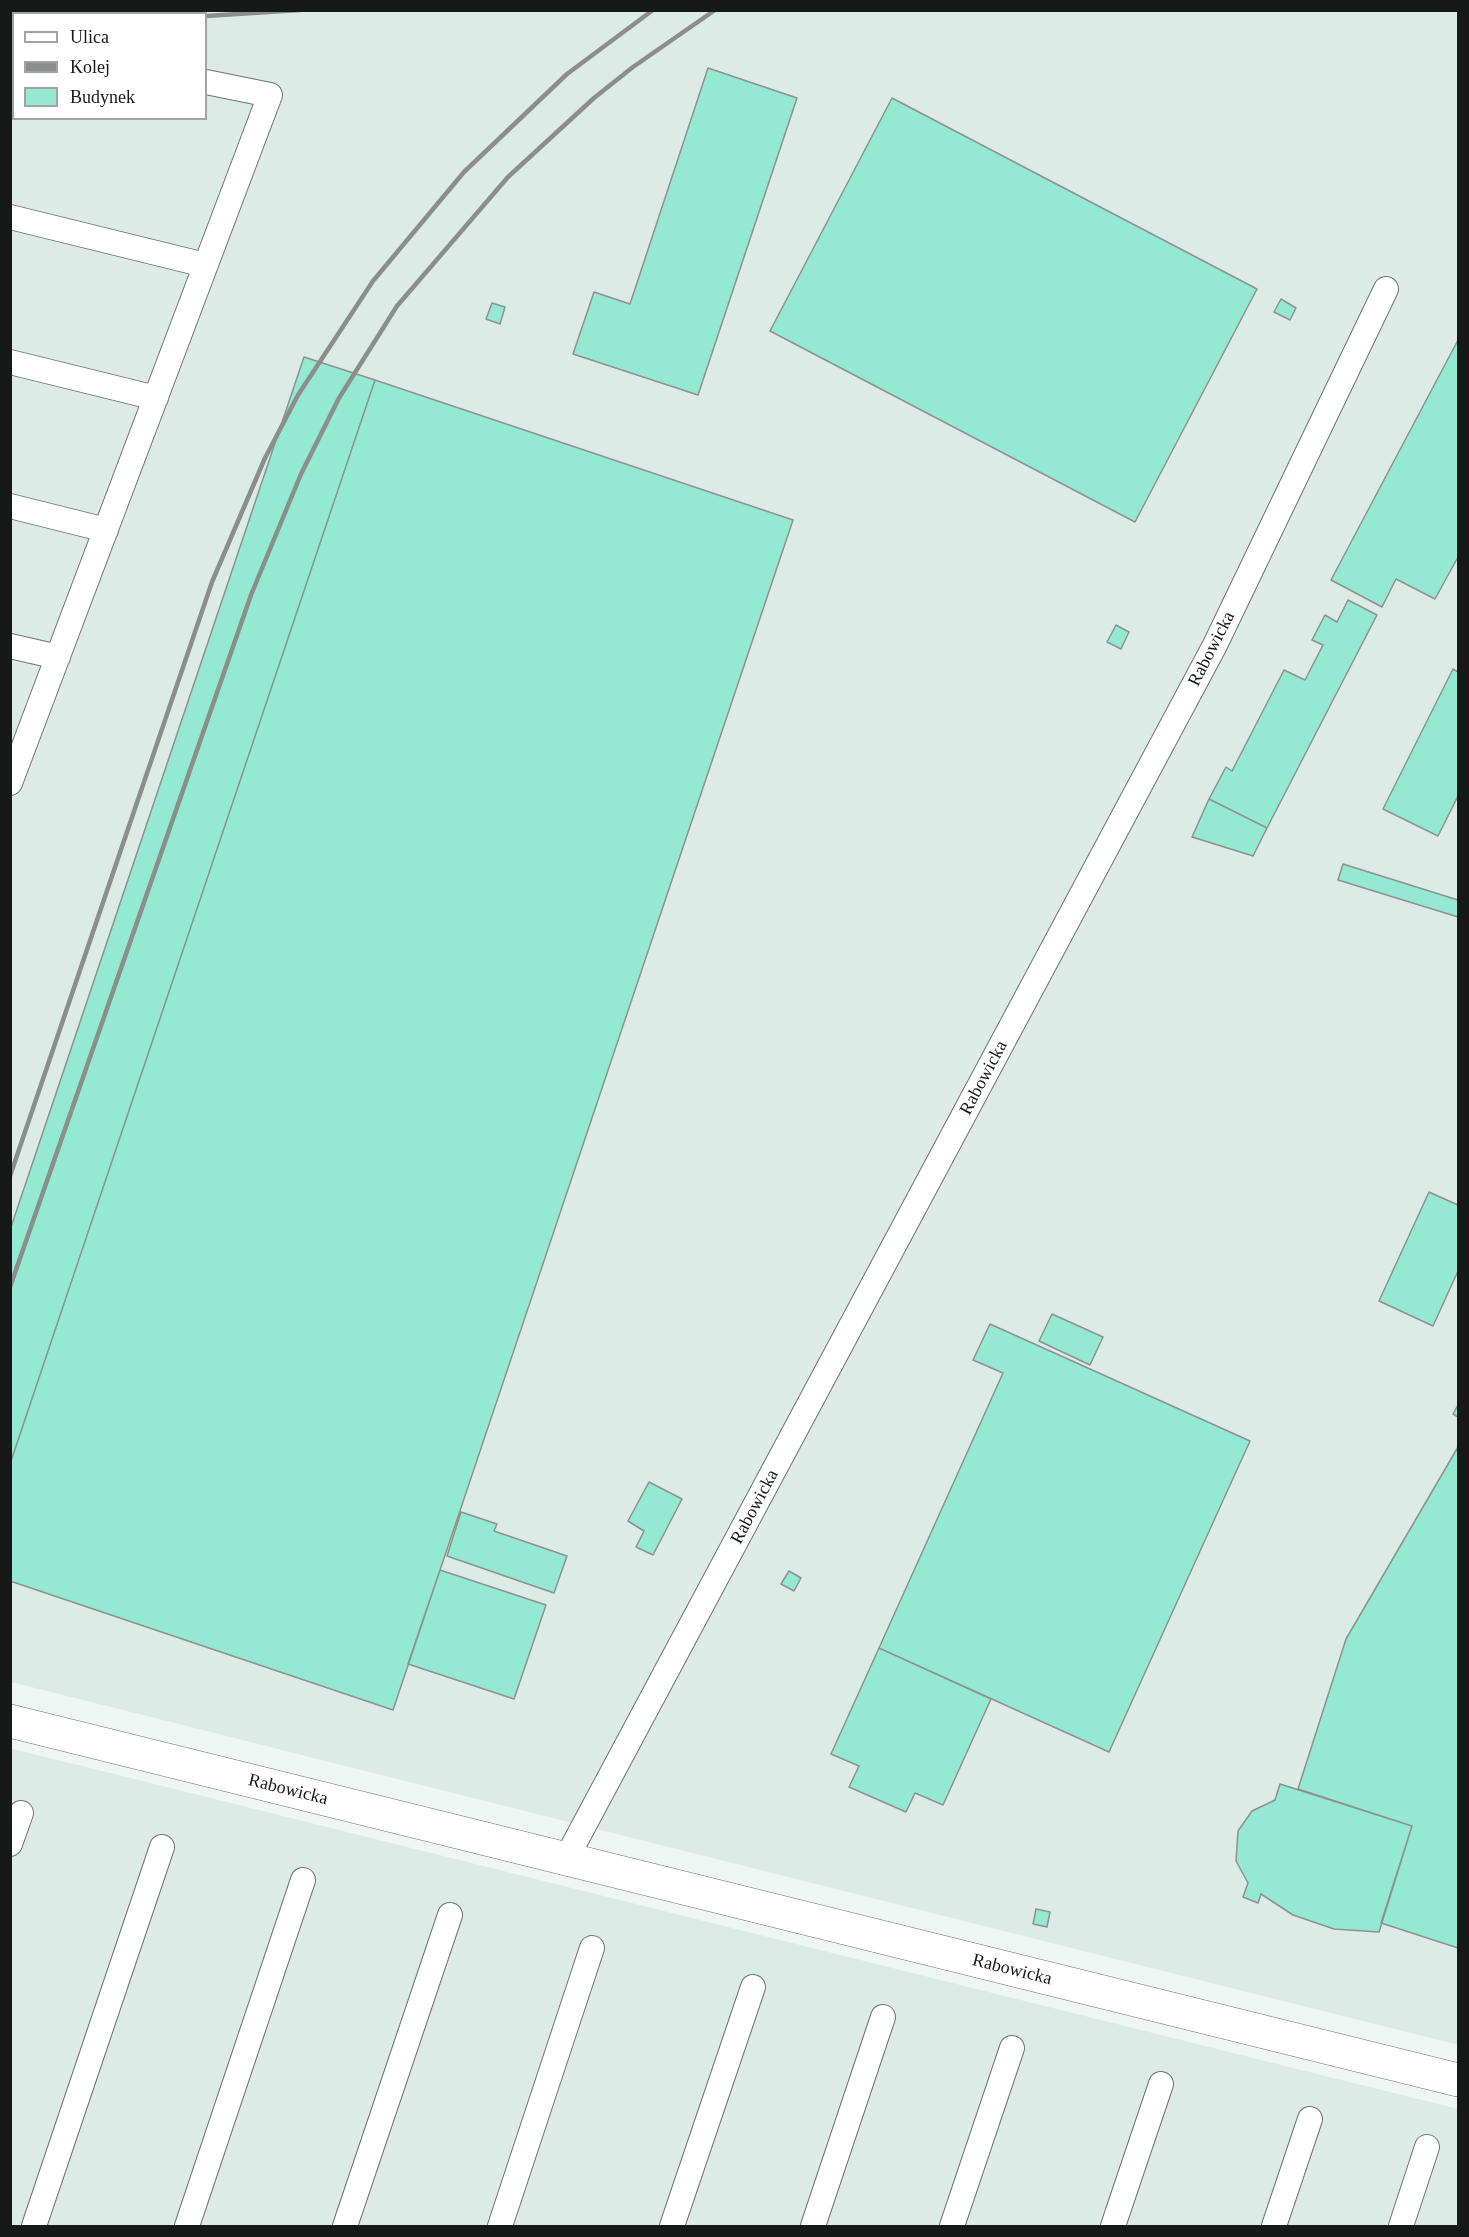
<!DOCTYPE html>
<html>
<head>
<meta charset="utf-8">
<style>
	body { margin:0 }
	#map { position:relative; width:1469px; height:2237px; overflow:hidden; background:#eff5f3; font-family:Georgia,serif }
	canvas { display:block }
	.frame { position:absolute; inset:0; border:12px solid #171919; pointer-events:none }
	.legend { position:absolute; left:12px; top:12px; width:195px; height:108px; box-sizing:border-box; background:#fff; border:2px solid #a2a3a3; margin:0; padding:8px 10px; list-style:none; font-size:18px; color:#171919 }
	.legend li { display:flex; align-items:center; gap:12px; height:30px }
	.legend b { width:30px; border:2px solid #a2a3a3 }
</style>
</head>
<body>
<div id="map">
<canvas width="1469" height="2237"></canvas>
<div class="frame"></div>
<ul class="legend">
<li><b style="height:8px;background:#fff"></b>Ulica</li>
<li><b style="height:8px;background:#8a8e8d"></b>Kolej</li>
<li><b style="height:16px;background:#93e9d1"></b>Budynek</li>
</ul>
</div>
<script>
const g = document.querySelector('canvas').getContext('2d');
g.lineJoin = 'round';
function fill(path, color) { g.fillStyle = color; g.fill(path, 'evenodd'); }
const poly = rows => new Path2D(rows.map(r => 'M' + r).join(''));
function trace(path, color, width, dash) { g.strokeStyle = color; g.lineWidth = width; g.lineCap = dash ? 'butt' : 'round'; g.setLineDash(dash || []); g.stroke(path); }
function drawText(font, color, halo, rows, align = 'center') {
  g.font = font + ' Georgia,serif'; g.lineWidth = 6; g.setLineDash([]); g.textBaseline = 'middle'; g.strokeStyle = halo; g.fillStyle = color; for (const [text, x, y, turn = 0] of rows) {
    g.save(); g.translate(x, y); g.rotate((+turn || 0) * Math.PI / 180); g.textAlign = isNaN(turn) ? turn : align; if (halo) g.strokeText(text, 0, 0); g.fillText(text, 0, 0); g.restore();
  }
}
fill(poly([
	[11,11,1458,11,1458,2045,11,1682],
	[14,14,206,14,206,118,14,118],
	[10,1748,1458,2109,1458,2226,11,2226]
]), '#ddebe6');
const building = poly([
	[708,68,797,98,698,395,573,354,594,292,630,304,708,68],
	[892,98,1257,289,1135,522,770,331,892,98],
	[1281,299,1296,308,1290,320,1274,312,1281,299],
	[492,303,505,307,500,324,486,319,492,303],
	[1458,340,1458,557,1435,599,1396,579,1382,607,1331,580,1458,340],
	[304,357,375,380,10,1464,10,1230,304,357],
	[375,380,793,520,393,1710,10,1581,10,1464,375,380],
	[1348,600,1377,615,1267,828,1209,799,1226,767,1232,771,1284,670,1305,680,1323,645,1312,640,1325,615,1337,622,1348,600],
	[1116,625,1129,632,1121,649,1107,642,1116,625],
	[1453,669,1458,672,1458,796,1438,836,1383,809,1453,669],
	[1209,799,1267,828,1253,856,1192,837,1209,799],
	[1343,864,1458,900,1458,917,1338,880,1343,864],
	[1429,1192,1458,1205,1458,1271,1433,1326,1379,1301,1429,1192],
	[1052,1314,1103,1337,1090,1365,1039,1341,1052,1314],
	[990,1324,1250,1441,1109,1752,879,1648,1003,1373,973,1360,990,1324],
	[1458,1405,1458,1417,1453,1414,1458,1405],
	[1458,1447,1458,1948,1381,1923,1412,1826,1298,1789,1346,1639,1458,1447],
	[649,1482,682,1499,653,1555,636,1547,644,1531,628,1521,649,1482],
	[461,1512,497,1524,494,1531,567,1556,554,1593,447,1556,461,1512],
	[440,1570,546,1605,514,1699,408,1664,440,1570],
	[789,1571,801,1578,794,1591,781,1584,789,1571],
	[879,1648,991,1699,943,1805,915,1793,906,1812,849,1787,859,1766,831,1754,879,1648],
	[1280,1784,1412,1826,1379,1932,1334,1929,1293,1915,1261,1894,1258,1903,1243,1897,1248,1883,1236,1861,1238,1831,1252,1811,1275,1800,1280,1784],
	[1036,1909,1050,1912,1047,1927,1033,1924,1036,1909]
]);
fill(building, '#93e9d1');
trace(building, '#8d9290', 1.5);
const lane = poly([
	[10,43,14,44],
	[10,217,205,265],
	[10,362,156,398],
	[10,506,106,530],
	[10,646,58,657],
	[10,783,270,95,206,82],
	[10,1844,21,1813],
	[566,1859,1215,645,1386,289],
	[34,2226,162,1847],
	[187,2226,303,1880],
	[345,2226,450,1915],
	[500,2226,592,1948],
	[672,2226,753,1987],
	[813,2226,883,2017],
	[952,2226,1012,2048],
	[1113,2226,1161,2084],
	[1274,2226,1310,2119],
	[1401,2226,1427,2147]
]);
const secondary = poly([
	[10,1721,1458,2080]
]);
trace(lane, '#6e7372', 26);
trace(secondary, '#6e7372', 34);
trace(lane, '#fff', 24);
trace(secondary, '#fff', 33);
trace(poly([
	[73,10,110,14],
	[206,16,300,10],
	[10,1176,212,582,265,458,298,395,373,281,464,172,567,74,653,10],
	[10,1287,251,595,301,474,339,398,397,306,508,177,594,98,633,67,715,10]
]), '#8a8e8d', 4.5);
drawText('18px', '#171919', '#fff', [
	["Rabowicka",1212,649,-63],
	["Rabowicka",984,1078,-62],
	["Rabowicka",755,1507,-62],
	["Rabowicka",288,1790,14],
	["Rabowicka",1012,1970,14]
]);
</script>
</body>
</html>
